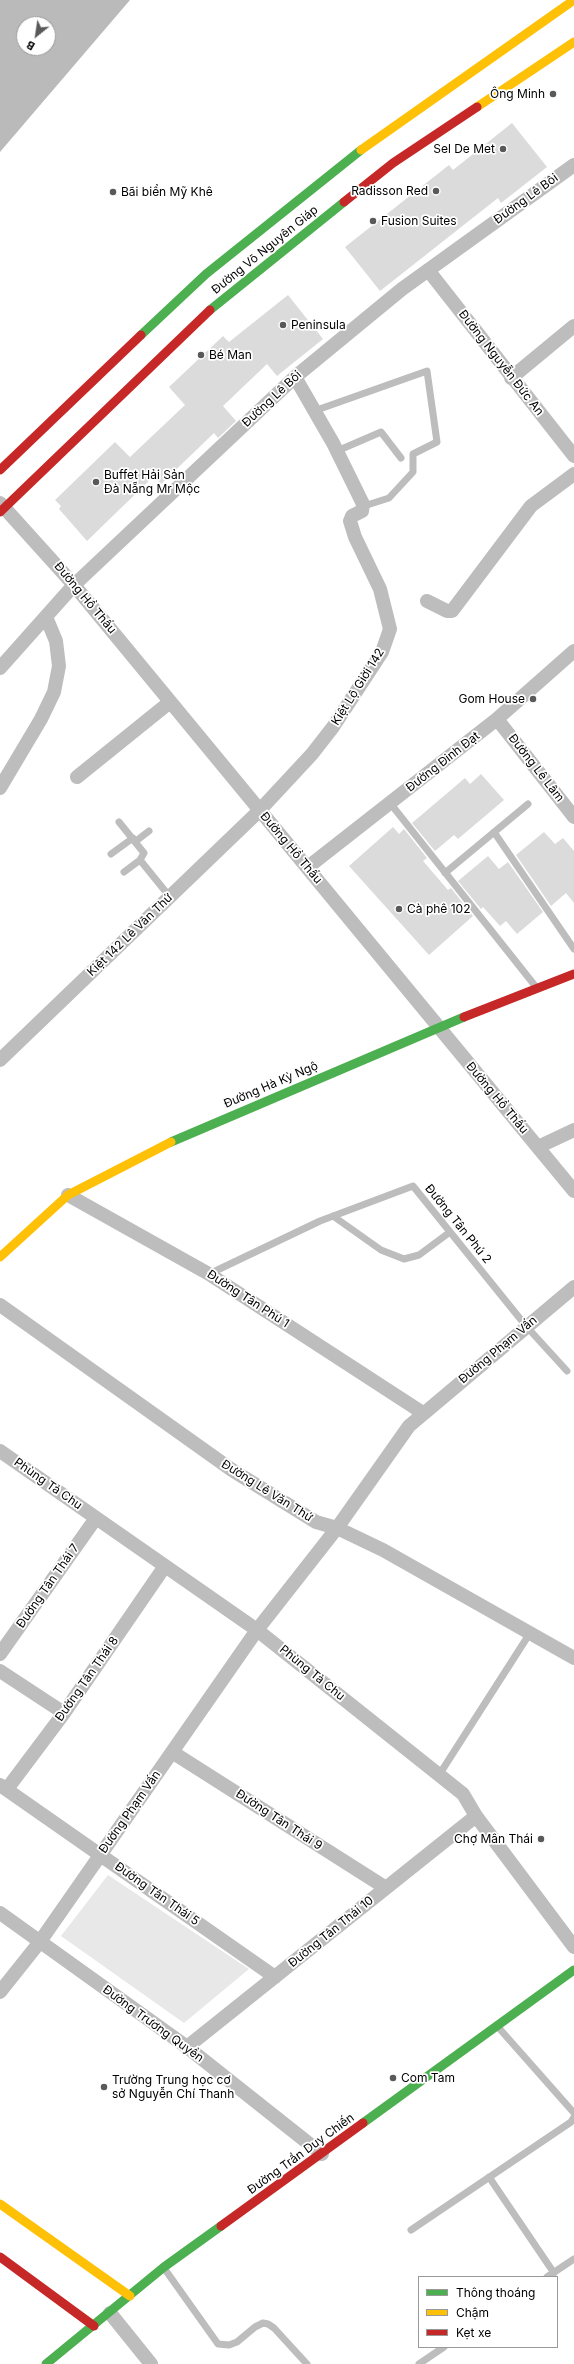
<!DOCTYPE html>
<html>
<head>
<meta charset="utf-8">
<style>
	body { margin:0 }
	#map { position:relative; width:574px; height:2364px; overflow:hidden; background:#fff; font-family:Inter,sans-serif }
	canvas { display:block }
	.legend { position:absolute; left:418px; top:2276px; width:140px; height:72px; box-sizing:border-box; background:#fff; border:1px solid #999; margin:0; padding:5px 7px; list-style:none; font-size:12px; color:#000 }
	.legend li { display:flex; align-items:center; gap:8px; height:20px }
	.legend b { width:20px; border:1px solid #999 }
	.north { position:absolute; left:16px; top:16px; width:40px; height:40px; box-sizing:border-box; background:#fff; border:1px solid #999; border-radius:50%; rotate:210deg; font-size:11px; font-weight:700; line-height:16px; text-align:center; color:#000 }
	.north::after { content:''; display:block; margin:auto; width:14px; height:18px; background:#595959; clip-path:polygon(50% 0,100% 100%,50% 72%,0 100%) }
</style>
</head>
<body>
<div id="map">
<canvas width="574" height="2364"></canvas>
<ul class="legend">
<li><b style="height:5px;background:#4caf50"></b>Thông thoáng</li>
<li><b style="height:5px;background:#ffc107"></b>Chậm</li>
<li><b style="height:5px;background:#c62828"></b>Kẹt xe</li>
</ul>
<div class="north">B</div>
</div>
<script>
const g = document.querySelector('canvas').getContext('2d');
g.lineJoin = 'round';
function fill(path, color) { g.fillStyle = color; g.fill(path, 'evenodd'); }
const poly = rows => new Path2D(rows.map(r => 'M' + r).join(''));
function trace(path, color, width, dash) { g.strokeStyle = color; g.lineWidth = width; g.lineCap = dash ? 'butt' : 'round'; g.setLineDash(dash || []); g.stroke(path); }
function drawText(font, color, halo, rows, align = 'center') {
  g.font = font + ' Inter,sans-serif'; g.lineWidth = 3.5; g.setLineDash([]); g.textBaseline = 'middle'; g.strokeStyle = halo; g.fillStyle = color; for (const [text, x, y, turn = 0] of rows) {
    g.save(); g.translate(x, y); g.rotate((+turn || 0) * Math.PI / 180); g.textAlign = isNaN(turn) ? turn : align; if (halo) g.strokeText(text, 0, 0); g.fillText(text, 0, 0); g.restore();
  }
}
fill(poly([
	[108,1875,249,1969,184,2023,61,1936]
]), '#e8e8e8');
fill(poly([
	[0,0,130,0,0,152],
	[24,24,48,24,48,48,24,48]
]), '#bababa');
fill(poly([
	[512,123,547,167,501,203,498,198,380,291,345,247,449,165,453,170],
	[288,295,323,339,277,376,267,364,223,406,236,421,218,438,214,433,161,484,154,476,87,541,59,509,61,506,55,500,115,442,130,457,185,405,169,387,223,336,229,342],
	[481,774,504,800,458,839,454,835,435,851,412,823,465,778,470,784],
	[393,827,399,834,404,829,427,858,423,861,448,890,451,888,473,916,429,955,349,866],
	[544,832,555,844,563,838,574,851,574,903,566,893,551,906,516,855],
	[488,856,499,869,508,862,543,912,517,934,506,921,500,926,483,907,481,909,458,881]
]), '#dbdbdb');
trace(poly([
	[314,411,427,371,437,442,413,454,413,472,389,498,364,506],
	[337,451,381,432,401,458],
	[390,803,536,987],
	[119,822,144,853,140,860],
	[494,832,574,949],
	[136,841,149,831],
	[111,854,133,838],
	[124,872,140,860,170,897],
	[445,873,528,804],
	[333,1216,381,1250,404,1259,419,1255,450,1232],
	[209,1274,320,1221,413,1186,526,1326,567,1371],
	[439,1775,530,1633],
	[498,2027,574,2113],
	[489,2177,554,2273],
	[411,2230,571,2122,574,2117],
	[164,2268,218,2344,229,2345,237,2342,255,2327,263,2323,268,2324,274,2328,307,2364],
	[547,2277,574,2259],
	[419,2364,444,2347]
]), '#bdbdbd', 7);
trace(poly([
	[428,270,574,456],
	[511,378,574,326],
	[0,503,74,585,574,1191],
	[427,601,447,611,452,611,531,506,574,474],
	[0,668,74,585,295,377,402,289,574,165],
	[497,719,574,817],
	[77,777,170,702],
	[0,788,41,719,54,692,59,666,56,641,46,617],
	[308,867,497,719,574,651],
	[0,1060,259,811,312,754,333,727,382,652,390,629,380,589,355,537,350,521,352,516,362,511,363,504,333,443,295,377],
	[538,1147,574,1130],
	[68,1195,209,1274,423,1413],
	[0,1305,232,1470,316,1522,337,1528,383,1550,574,1658],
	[0,1451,257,1630,463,1794,476,1816,574,1947],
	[0,1654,96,1518],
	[0,1671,64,1713],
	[172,1752,386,1888],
	[0,1785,275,1977],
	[7,1789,64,1713,165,1566],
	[0,1913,187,2047,322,2154],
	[0,1992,39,1943,257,1630,337,1528,409,1426,574,1287],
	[187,2047,476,1816],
	[110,2313,151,2364]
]), '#bdbdbd', 14);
trace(poly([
	[210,310,344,202],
	[141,335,206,274,361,150],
	[171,1142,464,1017],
	[363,2123,574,1970],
	[46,2364,164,2267,221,2226]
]), '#4caf50', 9);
trace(poly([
	[477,107,574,42],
	[361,150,574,0],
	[0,1257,68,1195,171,1142],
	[0,2204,130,2296]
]), '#ffc107', 9);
trace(poly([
	[344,202,393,163,477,107],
	[0,470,141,335],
	[0,512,210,310],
	[464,1017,574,974],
	[221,2226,363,2123],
	[0,2257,94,2326]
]), '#c62828', 9);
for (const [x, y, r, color] of [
	[553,94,4,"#595959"],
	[503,149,4,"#595959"],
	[436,191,4,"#595959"],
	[113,192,4,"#595959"],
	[373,221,4,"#595959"],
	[283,325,4,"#595959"],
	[201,355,4,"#595959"],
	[96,482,4,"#595959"],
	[533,699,4,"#595959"],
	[399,909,4,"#595959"],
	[541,1839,4,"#595959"],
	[393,2078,4,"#595959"],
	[104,2087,4,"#595959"]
]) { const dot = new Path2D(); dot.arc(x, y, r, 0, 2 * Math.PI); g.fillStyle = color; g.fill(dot); trace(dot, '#fff', 1.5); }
drawText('12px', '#000', '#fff', [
	["Ông Minh",545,94,"right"],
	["Sel De Met",495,149,"right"],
	["Radisson Red",428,191,"right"],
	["Bãi biển Mỹ Khê",121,192],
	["Fusion Suites",381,221],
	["Peninsula",291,325],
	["Bé Man",209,355],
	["Buffet Hải Sản",104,475],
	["Đà Nẵng Mr Mộc",104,489],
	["Gom House",525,699,"right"],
	["Cà phê 102",407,909],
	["Chợ Mân Thái",533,1839,"right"],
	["Com Tam",401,2078],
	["Trường Trung học cơ",112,2080],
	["sở Nguyễn Chí Thanh",112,2094]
], 'left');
drawText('12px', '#000', '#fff', [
	["Đường Lê Bôi",526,199,-36],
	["Đường Võ Nguyên Giáp",265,250,-39],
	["Đường Nguyễn Đức An",501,363,52],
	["Đường Lê Bôi",272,399,-43],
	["Đường Hồ Thấu",85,598,50],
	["Kiệt Lộ Giời 142",358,687,-58],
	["Đường Đinh Đạt",443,762,-38],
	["Đường Lê Lâm",536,768,52],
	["Đường Hồ Thấu",291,848,50],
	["Kiệt 142 Lê Văn Thứ",130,935,-44],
	["Đường Hà Kỳ Ngộ",271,1085,-23],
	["Đường Hồ Thấu",497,1098,50],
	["Đường Tân Phú 2",458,1224,51],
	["Đường Tân Phú 1",248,1299,33],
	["Đường Phạm Vấn",498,1350,-40],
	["Phùng Tả Chu",48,1484,35],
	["Đường Lê Văn Thứ",267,1491,32],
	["Đường Tân Thái 7",48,1586,-55],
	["Phùng Tả Chu",312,1673,39],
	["Đường Tân Thái 8",87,1679,-55],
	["Đường Phạm Vấn",130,1812,-55],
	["Đường Tân Thái 9",279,1820,33],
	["Đường Tân Thái 5",157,1894,35],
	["Đường Tân Thái 10",331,1932,-39],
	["Đường Trương Quyền",153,2024,36],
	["Đường Trần Duy Chiến",301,2154,-36]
]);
</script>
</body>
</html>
